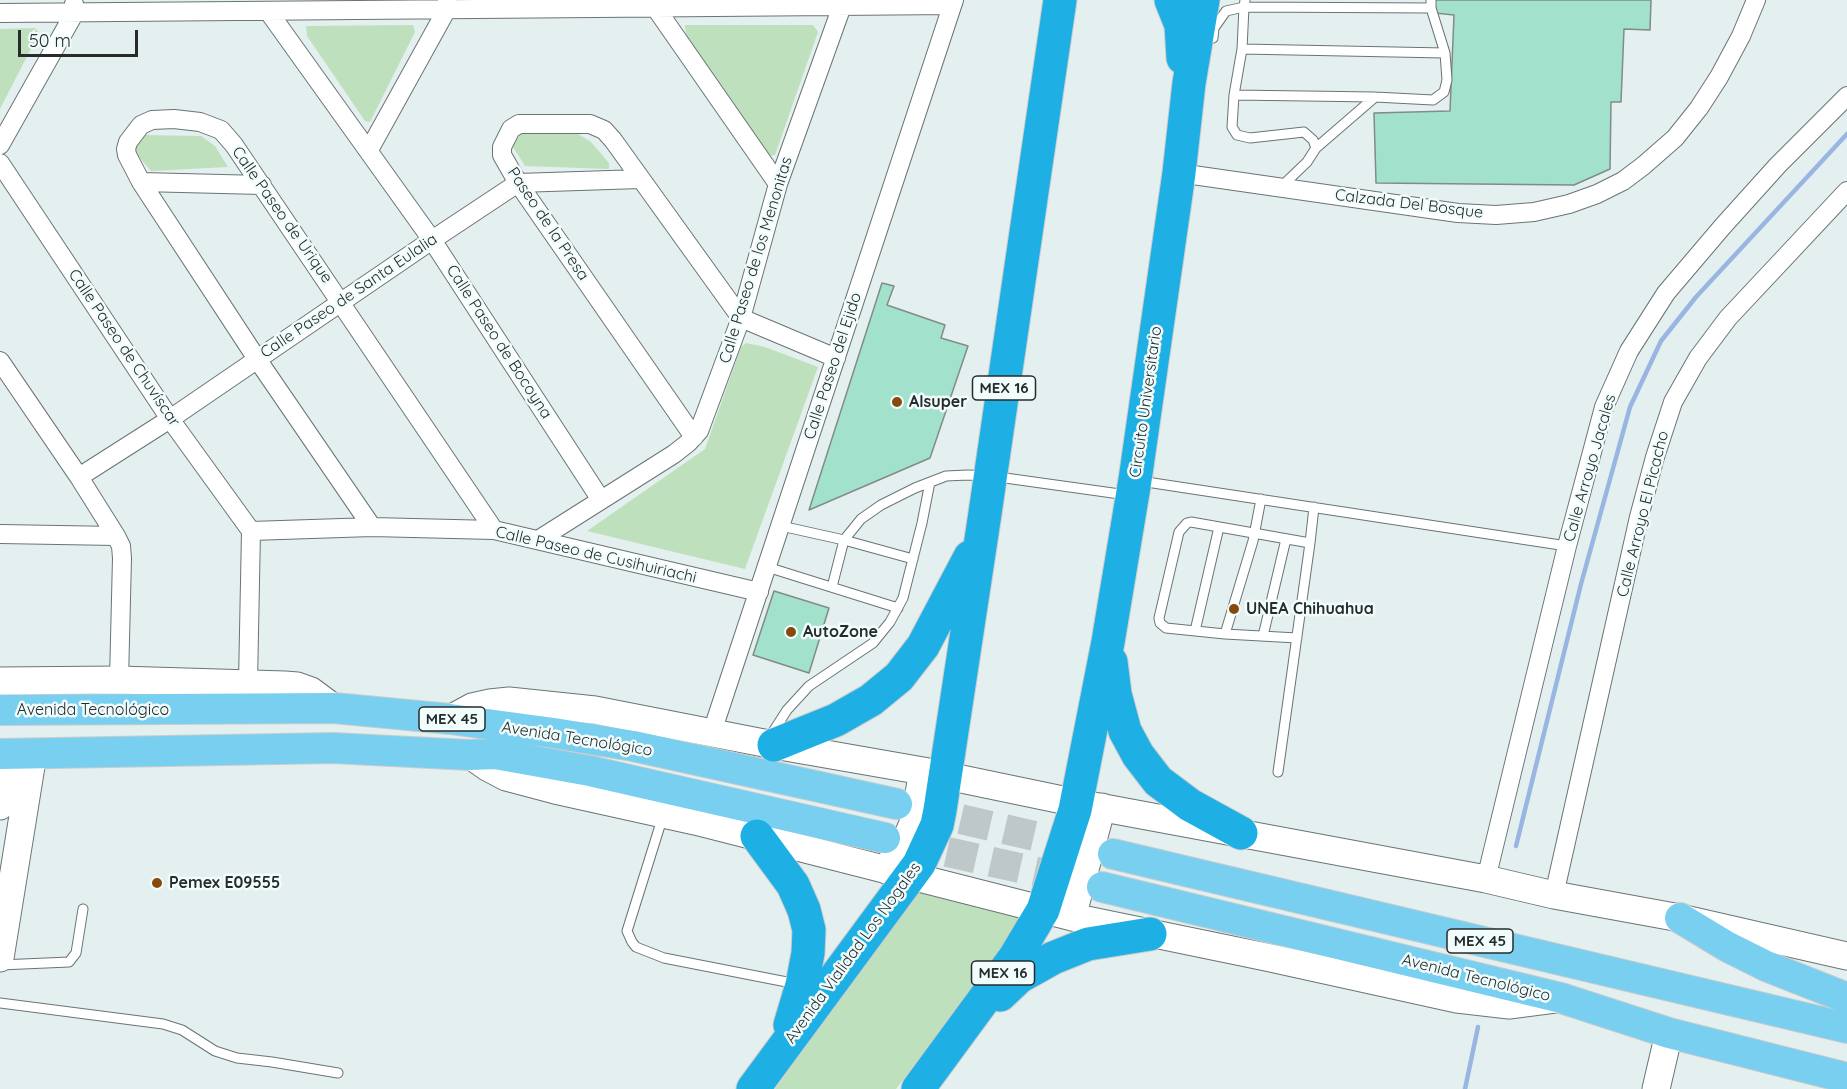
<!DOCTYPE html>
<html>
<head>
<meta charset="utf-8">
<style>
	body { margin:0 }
	#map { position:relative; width:1847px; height:1089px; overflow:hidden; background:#e4efef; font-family:Quicksand,sans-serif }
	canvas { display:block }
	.scale { position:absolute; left:18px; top:30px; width:120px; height:27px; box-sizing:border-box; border:3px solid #272b2b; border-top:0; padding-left:8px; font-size:18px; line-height:21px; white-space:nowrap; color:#272b2b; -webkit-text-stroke:4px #f1fcfd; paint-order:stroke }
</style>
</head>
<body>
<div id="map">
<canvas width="1847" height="1089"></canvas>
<div class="scale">50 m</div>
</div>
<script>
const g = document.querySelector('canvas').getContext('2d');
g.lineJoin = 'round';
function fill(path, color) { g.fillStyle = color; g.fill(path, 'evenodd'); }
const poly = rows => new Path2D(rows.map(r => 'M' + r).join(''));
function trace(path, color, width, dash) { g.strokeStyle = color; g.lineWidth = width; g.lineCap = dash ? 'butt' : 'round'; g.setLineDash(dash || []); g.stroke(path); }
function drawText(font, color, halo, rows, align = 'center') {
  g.font = font + ' Quicksand,sans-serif'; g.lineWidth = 5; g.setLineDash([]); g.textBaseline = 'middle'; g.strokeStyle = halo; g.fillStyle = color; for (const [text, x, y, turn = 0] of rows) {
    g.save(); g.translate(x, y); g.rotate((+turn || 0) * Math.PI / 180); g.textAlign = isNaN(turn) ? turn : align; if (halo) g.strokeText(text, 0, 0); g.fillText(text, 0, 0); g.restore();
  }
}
fill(poly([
	[413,25,415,32,370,122,365,121,307,36,306,26],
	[685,25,813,25,818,32,775,155,769,156,686,36],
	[35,28,39,33,0,109,0,29],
	[521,133,578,134,591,142,609,163,609,169,525,166,513,147],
	[141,135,201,136,215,146,228,167,151,171,133,150],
	[746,343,765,347,818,367,745,569,587,531,705,449,741,347],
	[922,886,1030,914,896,1089,775,1089]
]), '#bfe0bd');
trace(poly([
	[1516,846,1581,584,1630,407,1661,341,1696,297,1847,134],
	[1465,1089,1478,1027]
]), '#99b6e2', 4.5);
const building = poly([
	[1435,0,1651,0,1650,30,1624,29,1621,102,1611,102,1610,169,1574,185,1376,183,1374,113,1450,111,1454,15,1435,13,1435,0],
	[882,283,894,286,887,305,945,325,941,338,968,346,930,458,809,510,882,283],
	[774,591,829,608,809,673,753,655,774,591]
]);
fill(building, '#a2e2cd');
trace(building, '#828b88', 1.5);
trace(poly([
	[917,809,1086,848],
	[903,842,1078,881]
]), '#bec8c8', 30, [30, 15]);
const lane = poly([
	[1245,0,1244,7,1431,8],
	[1213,38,1214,28,1226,11,1244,7,1242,49,1234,95,1232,127,1237,135,1250,138,1304,132,1313,140,1316,148,1307,162,1282,186],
	[1242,49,1445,53],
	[1234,95,1375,97,1433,100,1444,92,1447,80,1445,53,1431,8,1431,0],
	[1316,148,1375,97],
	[1140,481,1567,546],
	[781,526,844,540,861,519,881,505,915,488,946,476,968,475,991,476,1127,495],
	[767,567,898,608],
	[832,587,844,540,913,559],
	[1195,631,1219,527],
	[1225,634,1253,541,1261,499],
	[1263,636,1286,539],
	[1297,638,1225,634,1166,628,1160,623,1159,618,1179,532,1187,523,1191,522,1310,543],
	[771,735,787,710,809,686,873,643,890,622,903,598,922,523,930,482],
	[1278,772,1310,543,1314,507],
	[663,816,627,931,632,942,636,947,664,958,797,984],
	[0,965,69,962,76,953,83,909],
	[0,1003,163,1024,182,1030,215,1051,237,1058,272,1062,338,1073]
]);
const street = poly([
	[655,7,778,184],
	[268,11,432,240,601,500],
	[0,13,952,5],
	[0,145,75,12,74,4],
	[369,150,447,9,447,0],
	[0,163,170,419,251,531],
	[1179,173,1458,213,1496,215,1534,212,1569,204,1597,194,1623,181,1643,166,1675,138,1699,108,1719,77,1741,36,1756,0],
	[141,182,262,185],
	[0,361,79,477,116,536,121,546,122,558,119,680],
	[694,437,518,183,502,155,502,147,511,129,519,124,590,124,604,130,613,140,741,318,836,358],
	[79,477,170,419,432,240,518,183,640,179],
	[372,527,257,359,141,182,127,155,126,149,128,142,141,125,152,120,174,119,200,122,221,130,234,145,494,530],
	[251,531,372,527,494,530,759,592],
	[0,534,116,536],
	[538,540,674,454,688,443,699,431,741,318,778,184,842,6],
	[248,683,251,531],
	[712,732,954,0],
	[1486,879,1567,546,1604,407,1629,351,1666,293,1723,226,1778,165,1847,96],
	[1554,895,1639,517,1655,457,1673,402,1698,358,1728,318,1847,191]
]);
const secondary = poly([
	[0,681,119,680,285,685,297,686,311,691,334,708],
	[450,719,472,707,490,703,509,701,595,710,774,745,923,771,1077,803,1486,879,1554,895,1680,918,1847,956],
	[470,755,487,767,506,777,555,790,695,821,1072,917,1266,957,1457,999,1509,1005,1555,999],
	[0,806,8,754],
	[886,870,908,835,914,821,923,771],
	[1072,917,1102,807],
	[0,958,33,754],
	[1656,1089,1669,1033]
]);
const primary = poly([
	[0,710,334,708,450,719,554,733,633,746,897,804],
	[0,754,333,748,470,755,495,754,590,771,885,838],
	[1113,854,1847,1028],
	[1102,887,1561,998,1669,1033,1847,1078],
	[1680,918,1728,947,1766,966,1847,998]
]);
const highway = poly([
	[1171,0,1181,25,1183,58],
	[1111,662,1115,694,1125,731,1138,755,1158,781,1190,805,1241,833],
	[774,745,836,720,871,700,899,677,923,646,970,557],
	[757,836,793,885,804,910,809,930,808,953,802,985,790,1025],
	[1000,995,1019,977,1053,958,1088,944,1150,934],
	[753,1089,919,864,937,825,940,810,984,520,1060,0],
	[918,1089,1015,957,1043,910,1075,810,1108,642,1135,480,1179,173,1189,83,1203,0]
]);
trace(lane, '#6b7475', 11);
trace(street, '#6b7475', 20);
trace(secondary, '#6b7475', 29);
trace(primary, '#cbcccc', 32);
trace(highway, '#cbcccc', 35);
trace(lane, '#fff', 9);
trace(street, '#fff', 18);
trace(secondary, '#fff', 27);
trace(primary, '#78cfef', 30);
trace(highway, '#1eafe4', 33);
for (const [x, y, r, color] of [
	[897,402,6,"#87490c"],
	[1234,609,6,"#87490c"],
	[791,632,6,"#87490c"],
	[157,883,6,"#87490c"]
]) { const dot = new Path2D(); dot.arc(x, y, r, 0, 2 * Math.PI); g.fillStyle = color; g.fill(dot); trace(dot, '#f1fcfd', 2); }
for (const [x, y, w] of [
	[1004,388,63],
	[452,719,66],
	[1480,941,66],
	[1003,973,63]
]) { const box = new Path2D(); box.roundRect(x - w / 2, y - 12, w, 24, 4.5); g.fillStyle = '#f1fcfd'; g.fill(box); trace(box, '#272b2b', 1.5); }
drawText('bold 15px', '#272b2b', null, [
	["MEX 16",1004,388],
	["MEX 45",452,719],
	["MEX 45",1480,941],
	["MEX 16",1003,973]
]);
drawText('16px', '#272b2b', '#f1fcfd', [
	["Calzada Del Bosque",1409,204,7],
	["Calle Paseo de Urique",282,215,55],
	["Paseo de la Presa",548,224,56],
	["Calle Paseo de los Menonitas",756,260,-73],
	["Calle Paseo de Santa Eulalia",349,296,-34],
	["Calle Paseo de Bocoyna",499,342,57],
	["Calle Paseo de Chuvíscar",124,348,56],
	["Calle Paseo del Ejido",833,366,-72],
	["Circuito Universitario",1146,402,-82],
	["Calle Arroyo Jacales",1590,468,-74],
	["Calle Arroyo El Picacho",1643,514,-76],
	["Calle Paseo de Cusihuiriachi",596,555,13],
	["Avenida Tecnológico",93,710],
	["Avenida Tecnológico",577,739,9],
	["Avenida Vialidad Los Nogales",853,953,-54],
	["Avenida Tecnológico",1476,978,14]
]);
drawText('bold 16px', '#272b2b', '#f1fcfd', [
	["Alsuper",909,402],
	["UNEA Chihuahua",1246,609],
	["AutoZone",803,632],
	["Pemex E09555",169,883]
], 'left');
</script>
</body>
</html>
